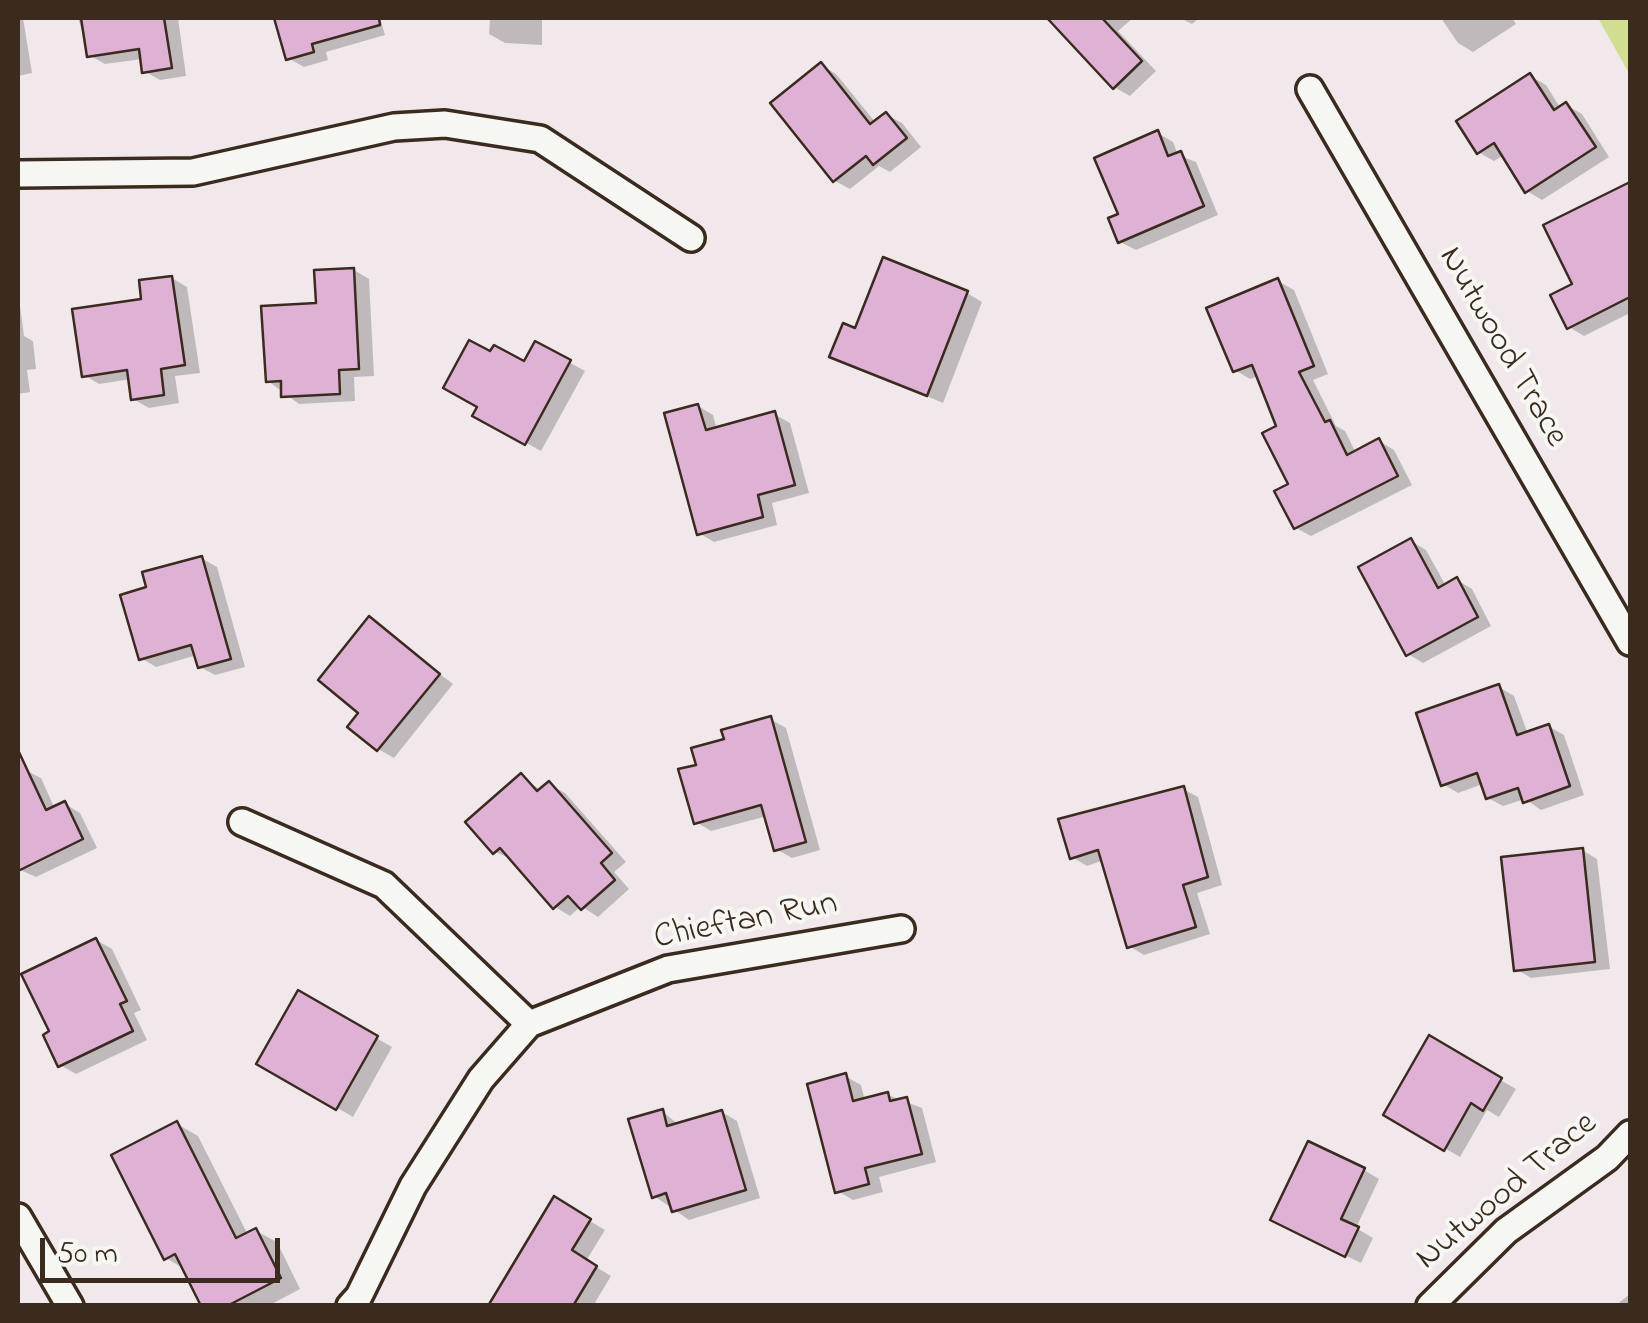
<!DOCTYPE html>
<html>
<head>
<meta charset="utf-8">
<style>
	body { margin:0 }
	#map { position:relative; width:1648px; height:1323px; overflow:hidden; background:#f1e8ec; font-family:"Indie Flower",sans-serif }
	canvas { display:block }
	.frame { position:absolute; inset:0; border:20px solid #3b2a1e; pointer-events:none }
	.scale { position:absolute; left:40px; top:1238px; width:240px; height:45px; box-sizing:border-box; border:5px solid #3b2a1e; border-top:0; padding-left:12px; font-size:30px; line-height:35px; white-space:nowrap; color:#3b2a1e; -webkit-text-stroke:8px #f6f6f2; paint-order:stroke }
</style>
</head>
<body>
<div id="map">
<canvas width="1648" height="1323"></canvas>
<div class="frame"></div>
<div class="scale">50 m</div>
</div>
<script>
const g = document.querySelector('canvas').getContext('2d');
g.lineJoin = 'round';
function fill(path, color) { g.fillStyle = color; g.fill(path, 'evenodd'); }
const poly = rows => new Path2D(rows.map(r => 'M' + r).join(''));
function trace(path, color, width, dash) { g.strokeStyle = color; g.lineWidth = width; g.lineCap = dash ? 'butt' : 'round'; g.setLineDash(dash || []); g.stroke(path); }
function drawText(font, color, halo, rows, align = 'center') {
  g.font = font + ' "Indie Flower",sans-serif'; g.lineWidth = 8; g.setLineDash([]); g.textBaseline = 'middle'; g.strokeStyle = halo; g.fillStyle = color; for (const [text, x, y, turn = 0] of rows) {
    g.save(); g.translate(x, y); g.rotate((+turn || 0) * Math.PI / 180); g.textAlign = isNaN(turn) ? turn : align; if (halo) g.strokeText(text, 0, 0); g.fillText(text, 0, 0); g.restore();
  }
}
fill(poly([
	[1598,18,1630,18,1630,75]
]), '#d1dd90');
fill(poly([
	[18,18,23,18,32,73,18,76],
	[78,18,178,18,186,76,160,80,144,71,142,59,105,64,89,55],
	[277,18,380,18,385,35,326,52,328,60,304,67,288,58],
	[456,18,542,18,542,45,505,43,489,34,490,19],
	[1050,18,1133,18,1118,31,1156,71,1130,96,1114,87],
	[1180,18,1199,18,1192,24],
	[1441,18,1512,18,1516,24,1473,52,1458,43],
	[821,65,836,74,876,123,887,115,902,123,921,147,890,172,879,166,850,189,835,181,774,103],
	[1530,76,1546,85,1561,109,1566,105,1582,114,1609,157,1542,200,1527,191,1504,155,1494,161,1478,152],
	[1158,133,1173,142,1178,155,1196,162,1218,215,1136,250,1120,242,1122,216],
	[1630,185,1630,313,1584,336,1569,327,1575,285],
	[354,270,369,279,374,376,354,377,355,401,299,404,268,381],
	[172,278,187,287,200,373,175,376,179,403,149,408,133,399,131,379,99,384,84,375,144,301],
	[1278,281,1294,290,1328,374,1313,380,1336,426,1345,431,1356,453,1379,441,1394,450,1412,485,1311,536,1296,528,1279,427,1259,376,1250,379,1235,370],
	[18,291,24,336,33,341,36,369,27,370,30,392,18,394],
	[967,293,982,302,943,403,832,356,857,331],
	[536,344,585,371,541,451,476,415,525,365],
	[698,406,713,415,717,430,774,414,790,423,809,493,772,503,777,525,714,542,699,533],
	[1411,541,1426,550,1446,586,1457,580,1472,589,1491,626,1423,663,1408,654],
	[201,558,217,567,245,667,215,675,200,667,197,655,156,667,141,658,150,589],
	[370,620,453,684,394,758,378,749,362,713],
	[1499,687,1514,696,1528,734,1548,726,1564,735,1584,795,1541,810,1525,799,1503,806,1488,798,1483,784,1458,793,1443,784],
	[770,719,786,728,820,850,792,858,776,849,767,816,711,831,696,822,699,766,727,741],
	[25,770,41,778,55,809,65,804,80,813,97,848,36,877,18,869,18,773],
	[521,776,542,791,549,784,565,793,626,862,614,872,629,889,598,917,581,906,570,916,555,907,512,859,495,852],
	[1183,789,1198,797,1222,885,1197,893,1210,934,1144,955,1129,946,1104,860,1087,866,1072,857],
	[1582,850,1597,859,1610,969,1531,978,1516,969],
	[96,940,112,949,141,1010,134,1013,147,1040,76,1074,60,1065],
	[299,993,392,1047,353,1117,259,1063],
	[1430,1039,1516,1089,1499,1117,1487,1110,1460,1157,1386,1114],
	[845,1076,861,1085,865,1101,888,1095,922,1108,936,1162,879,1177,883,1192,853,1200,838,1191],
	[662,1111,679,1125,722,1112,737,1121,760,1198,689,1220,654,1196],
	[177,1124,198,1136,248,1235,256,1231,277,1242,300,1289,268,1306,204,1306,186,1270,166,1258],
	[1364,1170,1379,1179,1356,1228,1373,1238,1361,1263,1288,1228],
	[555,1200,605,1230,586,1261,611,1276,593,1306,491,1306],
	[1630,1294,1630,1306,1616,1306,1616,1305]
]), '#0003');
const building = poly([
	[81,18,164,18,172,68,142,73,139,49,87,57,81,18],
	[274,18,379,18,380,25,312,44,314,52,286,60,274,18],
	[1047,18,1102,18,1142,61,1113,89,1047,18],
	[821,62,870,124,886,112,907,138,873,165,866,156,833,182,770,103,821,62],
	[1530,73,1554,110,1566,102,1596,147,1525,193,1494,143,1477,154,1456,121,1530,73],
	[1158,130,1168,156,1181,151,1204,206,1118,243,1108,218,1118,214,1094,158,1158,130],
	[1630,182,1630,297,1567,329,1550,295,1572,284,1543,225,1630,182],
	[883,257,968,291,927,396,829,357,843,323,855,328,883,257],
	[354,268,359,369,339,370,340,394,281,397,281,381,266,382,261,306,316,303,314,270,354,268],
	[172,276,185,365,161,369,164,395,131,400,127,370,82,377,72,309,141,299,139,280,172,276],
	[1278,278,1314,366,1299,372,1325,422,1330,420,1347,455,1379,438,1398,476,1294,529,1274,491,1288,484,1262,433,1276,426,1252,365,1233,372,1206,308,1278,278],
	[469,340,490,351,494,345,524,361,535,341,571,360,525,445,472,416,477,407,443,388,469,340],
	[698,404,706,430,775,411,795,485,758,495,763,517,697,535,664,413,698,404],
	[1411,538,1438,588,1457,577,1478,617,1406,656,1358,567,1411,538],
	[202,556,231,659,198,668,191,645,139,660,120,595,146,587,142,572,202,556],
	[369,616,440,674,377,751,347,727,358,713,318,680,369,616],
	[1499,684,1517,735,1549,724,1570,786,1523,803,1518,788,1486,799,1477,773,1441,786,1416,713,1499,684],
	[771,716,806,842,774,851,761,805,694,824,678,769,696,765,691,748,724,739,721,730,771,716],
	[18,750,46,810,65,801,83,839,18,871,18,750],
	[521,773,537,791,549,781,612,853,601,863,615,880,581,910,568,896,553,909,500,848,493,854,465,822,521,773],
	[1184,786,1208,877,1183,885,1196,927,1127,948,1098,850,1070,859,1058,819,1184,786],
	[1583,848,1595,962,1514,971,1501,857,1583,848],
	[96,938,127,1001,120,1004,133,1031,58,1067,43,1035,49,1031,21,974,96,938],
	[298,990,378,1036,336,1110,256,1064,298,990],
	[1429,1035,1502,1078,1483,1111,1471,1103,1444,1151,1383,1115,1429,1035],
	[846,1073,853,1101,888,1092,890,1101,907,1097,922,1154,865,1168,869,1184,835,1193,807,1084,846,1073],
	[663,1109,667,1126,722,1110,746,1190,672,1212,666,1193,652,1198,628,1119,663,1109],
	[177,1121,236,1238,256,1228,281,1278,227,1306,201,1306,175,1254,164,1260,111,1155,177,1121],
	[1308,1141,1365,1168,1341,1219,1359,1227,1345,1257,1270,1220,1308,1141],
	[554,1196,591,1219,572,1250,597,1266,573,1306,488,1306,554,1196]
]);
fill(building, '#dfb2d5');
trace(building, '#3b2a1e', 2.5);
const minor = poly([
	[1310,89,1630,642],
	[18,174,193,172,394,127,445,124,540,139,691,238],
	[242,822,384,885,529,1024],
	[18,1217,70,1306],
	[350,1306,359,1296,413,1186,481,1079,529,1024,668,969,901,929],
	[1430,1306,1506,1231,1607,1158,1630,1134]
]);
trace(minor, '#3b2a1e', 32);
trace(minor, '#f6f6f2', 25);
drawText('35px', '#3b2a1e', '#f6f6f2', [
	["Nutwood Trace",1501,348,60],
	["Chieftan Run",746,923,-11],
	["Nutwood Trace",1508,1193,-40]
]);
</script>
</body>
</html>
